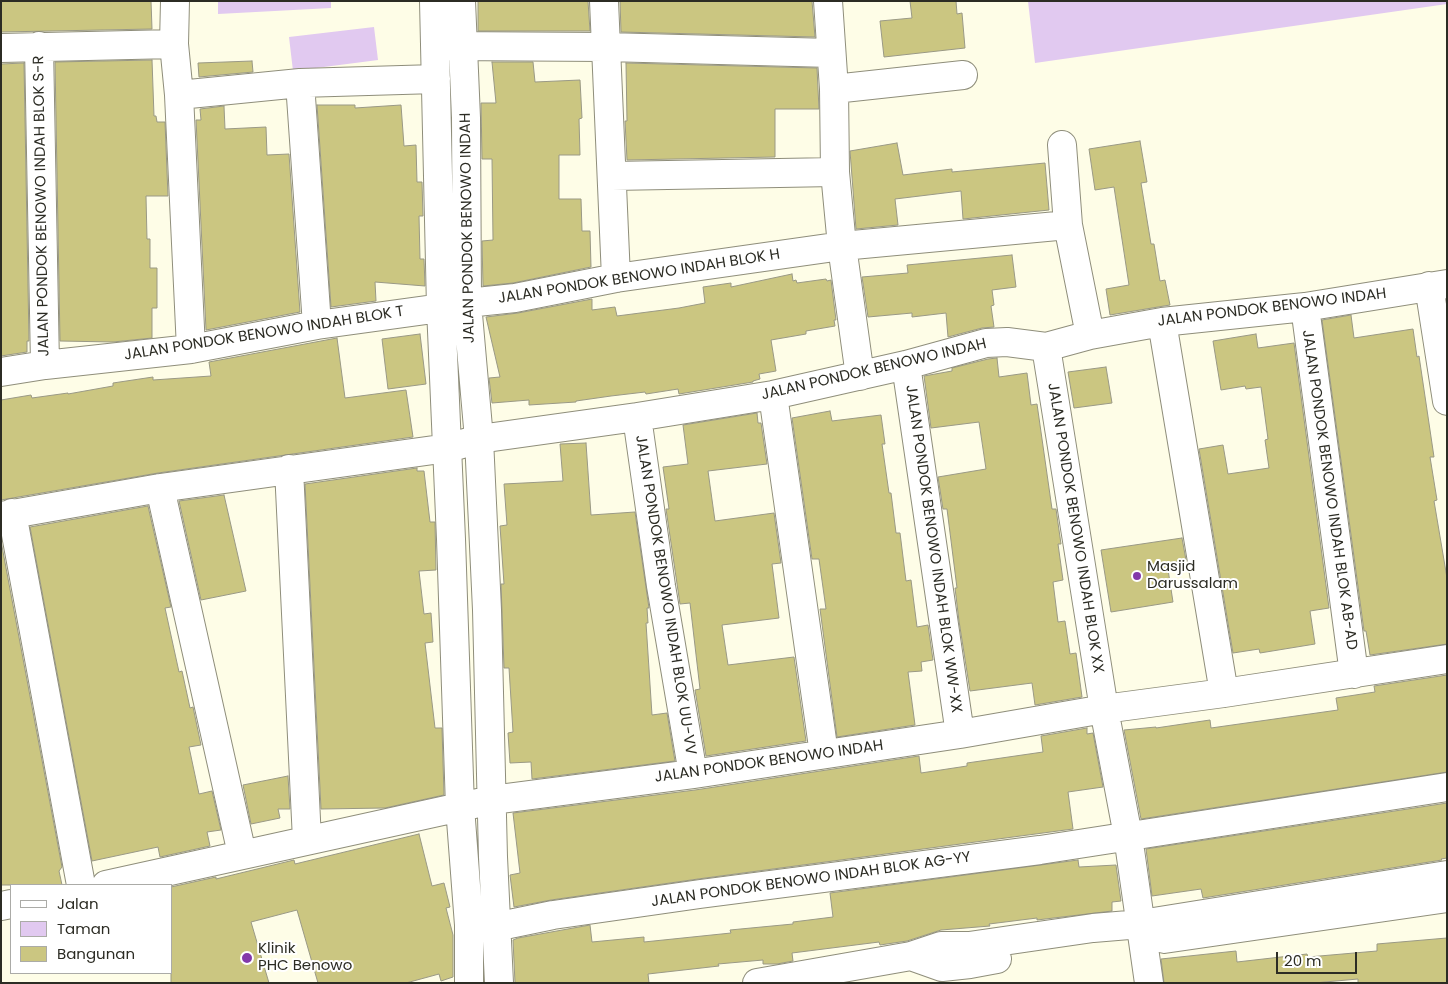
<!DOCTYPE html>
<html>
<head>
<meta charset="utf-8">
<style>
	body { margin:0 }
	#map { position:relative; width:1448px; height:984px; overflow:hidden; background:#fefde7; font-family:Poppins,sans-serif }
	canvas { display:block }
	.frame { position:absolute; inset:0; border:2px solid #2c2c24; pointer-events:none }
	.legend { position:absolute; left:10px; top:884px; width:162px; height:90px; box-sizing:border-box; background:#fff; border:1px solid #ababa7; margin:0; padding:6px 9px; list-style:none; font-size:15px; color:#2c2c24 }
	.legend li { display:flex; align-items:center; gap:10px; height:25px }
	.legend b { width:25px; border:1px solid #ababa7 }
	.scale { position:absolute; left:1276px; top:952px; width:81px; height:22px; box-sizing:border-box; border:2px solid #2c2c24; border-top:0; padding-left:6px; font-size:15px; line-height:18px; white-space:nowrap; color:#2c2c24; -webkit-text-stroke:4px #fff; paint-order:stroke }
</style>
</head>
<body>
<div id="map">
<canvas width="1448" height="984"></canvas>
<div class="frame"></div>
<ul class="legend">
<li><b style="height:6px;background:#fff"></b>Jalan</li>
<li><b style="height:14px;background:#e1c9f0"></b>Taman</li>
<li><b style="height:14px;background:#cbc681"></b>Bangunan</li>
</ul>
<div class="scale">20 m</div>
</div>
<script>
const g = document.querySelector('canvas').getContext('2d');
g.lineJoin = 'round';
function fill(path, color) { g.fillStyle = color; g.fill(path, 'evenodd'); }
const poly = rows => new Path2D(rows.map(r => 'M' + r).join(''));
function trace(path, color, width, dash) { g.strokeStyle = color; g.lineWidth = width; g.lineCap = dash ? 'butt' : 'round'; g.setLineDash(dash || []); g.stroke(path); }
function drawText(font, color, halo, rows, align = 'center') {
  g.font = font + ' Poppins,sans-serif'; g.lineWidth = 4; g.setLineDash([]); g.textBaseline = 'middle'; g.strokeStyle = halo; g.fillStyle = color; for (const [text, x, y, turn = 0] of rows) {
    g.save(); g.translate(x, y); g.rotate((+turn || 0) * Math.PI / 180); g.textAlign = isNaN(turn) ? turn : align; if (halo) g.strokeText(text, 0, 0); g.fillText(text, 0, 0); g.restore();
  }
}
fill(poly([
	[218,1,331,1,331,8,218,14],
	[1028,1,1447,1,1447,4,1035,63],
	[374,27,378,60,293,71,289,37]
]), '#e1c9f0');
const building = poly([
	[1,1,151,1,152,29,1,32,1,1],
	[478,1,588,1,590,31,478,31,478,1],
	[620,1,812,1,815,37,621,32,620,1],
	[910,1,956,1,957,14,962,13,965,48,884,57,880,21,912,18,910,1],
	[152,60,154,116,156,116,157,122,165,122,168,196,146,196,147,239,150,239,150,268,157,268,157,308,152,308,152,338,113,342,60,341,55,62,152,60],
	[252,61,253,72,199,77,198,63,252,61],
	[492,62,533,62,535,82,580,80,582,118,579,119,580,155,559,155,559,199,581,199,582,231,590,231,591,267,513,283,483,286,482,241,493,240,492,159,482,159,481,103,496,103,492,62],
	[24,63,29,341,27,341,27,352,1,356,1,64,24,63],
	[626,63,817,68,819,109,775,109,775,157,627,160,625,121,627,121,626,63],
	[317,105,355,105,355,108,401,105,404,146,416,145,417,182,422,182,423,216,419,216,420,259,424,259,425,286,375,282,376,301,331,307,317,105],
	[224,106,225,129,266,127,267,155,289,154,300,312,206,330,196,120,201,120,200,109,224,106],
	[1140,141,1147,182,1141,183,1151,244,1154,244,1160,281,1165,280,1170,305,1110,315,1106,289,1129,285,1114,187,1095,190,1089,149,1140,141],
	[897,143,903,175,952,169,952,172,1045,163,1049,210,963,219,961,191,895,199,898,225,856,229,850,151,897,143],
	[1012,255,1016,287,992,290,994,305,991,306,994,327,982,328,948,337,946,313,912,317,912,313,868,317,862,277,908,273,907,265,1012,255],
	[792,274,793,281,796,280,797,283,826,279,827,281,831,280,836,320,834,320,835,326,806,331,806,334,771,340,776,371,759,374,760,379,753,381,753,382,679,394,678,389,646,394,645,392,611,396,576,401,576,402,529,405,529,400,492,403,489,378,500,377,486,317,518,313,592,299,592,310,615,307,617,316,679,308,705,303,703,287,731,283,731,287,792,274],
	[1351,315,1354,338,1413,329,1417,357,1419,356,1434,457,1430,457,1437,500,1434,501,1447,578,1447,644,1370,655,1366,631,1364,631,1322,320,1351,315],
	[420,334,426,384,388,389,382,339,420,334],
	[1256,334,1258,348,1294,343,1329,608,1310,611,1315,644,1260,653,1259,649,1233,653,1199,449,1223,445,1228,474,1269,468,1265,440,1268,439,1261,387,1246,389,1245,386,1221,390,1213,341,1256,334],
	[337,338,345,398,406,390,413,437,158,473,1,500,1,400,31,395,32,398,68,393,68,394,113,386,113,383,153,377,153,380,211,376,209,362,337,338],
	[997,358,999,377,1027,373,1031,405,1037,404,1052,509,1056,509,1061,544,1058,544,1063,580,1053,582,1058,622,1065,621,1070,654,1076,653,1082,697,1035,705,1032,683,970,691,959,621,955,588,957,588,947,509,943,509,938,477,986,469,979,422,931,428,924,376,952,371,952,368,988,359,997,358],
	[1106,367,1112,403,1074,408,1068,372,1106,367],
	[830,411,832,421,881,415,885,444,882,444,889,493,891,493,896,533,900,533,906,581,911,580,917,627,928,625,933,660,921,662,922,671,908,672,915,725,837,737,820,609,826,609,819,559,812,559,792,418,830,411],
	[757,413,758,423,761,423,767,464,708,471,715,521,774,513,781,563,772,564,779,618,722,625,728,665,794,657,806,741,706,756,695,690,700,689,690,603,680,604,666,509,669,509,663,467,688,464,683,425,757,413],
	[586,443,591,515,635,512,649,608,647,608,648,623,646,623,652,715,667,713,675,761,532,779,531,762,510,763,508,733,513,732,509,668,504,668,501,584,504,584,500,526,507,525,504,484,563,481,560,444,586,443],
	[417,468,417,471,424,471,430,522,435,522,436,570,419,571,424,614,431,613,433,642,425,643,435,728,442,728,444,795,385,808,321,809,305,484,417,468],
	[224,495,246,591,201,600,179,501,224,495],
	[148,506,171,607,165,608,179,672,182,671,190,708,193,707,201,745,189,747,199,794,212,791,221,830,207,832,210,846,160,857,158,847,92,861,30,527,148,506],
	[1182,538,1186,560,1167,563,1173,602,1111,612,1101,550,1182,538],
	[1,541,62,867,59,871,62,885,1,885,1,541],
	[1447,675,1447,772,1141,819,1124,730,1156,727,1156,728,1210,720,1211,728,1338,710,1336,698,1375,692,1374,686,1447,675],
	[1087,728,1087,734,1093,733,1103,787,1068,792,1073,829,698,879,551,900,514,907,510,875,520,873,513,813,695,790,919,756,921,773,967,766,967,763,1043,752,1041,736,1087,728],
	[288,776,290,809,278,809,280,818,251,824,243,785,288,776],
	[1447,803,1447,858,1441,859,1442,860,1203,898,1201,889,1152,896,1146,849,1447,803],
	[419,834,432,886,444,883,450,907,446,908,453,935,453,977,441,981,439,974,406,983,318,983,297,910,251,922,269,983,171,983,171,887,216,877,216,879,294,860,295,864,419,834],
	[1078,860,1079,867,1116,865,1121,901,1112,902,1112,911,1037,920,1037,918,989,924,990,926,941,930,907,941,880,945,879,942,792,953,793,961,777,964,763,964,763,960,718,964,719,966,648,974,649,983,515,983,513,940,518,938,590,925,592,942,644,937,644,942,731,933,730,930,793,924,793,922,833,917,830,893,1078,860],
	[1447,938,1447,983,1358,983,1358,979,1314,983,1164,983,1161,959,1236,951,1237,962,1307,954,1308,957,1377,951,1377,944,1447,938]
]);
fill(building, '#cbc681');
trace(building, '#9a9985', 1);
const minor = poly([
	[175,1,174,44,179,95,191,349],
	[434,1,441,308,451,539,460,807,469,925,469,983],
	[461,1,466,118,467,303,479,439,487,610,493,857,499,983],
	[604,1,616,278],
	[828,1,834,89,835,172,842,246,860,376],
	[39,46,45,365],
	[445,46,606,47,831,53],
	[1,48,174,44],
	[300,83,317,325],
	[834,89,963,75],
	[179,95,300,83,436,79],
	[1062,145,1068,225,1090,335],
	[612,176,835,172],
	[1429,286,1447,401],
	[1305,307,1354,674],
	[1162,322,1224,693],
	[1046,347,1104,709,1128,836,1149,983],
	[906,365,960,734],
	[1,372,45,365,191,349,317,325,441,308,467,303,515,298,616,278,842,246,1068,225],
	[773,395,824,754],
	[637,417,661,586,693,774],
	[289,469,307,840],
	[160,488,242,854],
	[12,513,81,885],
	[1,516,160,488,448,448,479,439,637,417,773,395,906,365,986,343,1007,342,1046,347,1090,335,1162,322,1305,307,1447,284],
	[106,885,492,800,693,774,960,734,1104,709,1224,693,1447,659],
	[1,906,11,904],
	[495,927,553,915,700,894,1040,850,1447,787],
	[1164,939,1447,898],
	[911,956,942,967,970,964,997,959],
	[757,983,911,956,941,946,969,946,1093,928,1141,924,1447,875]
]);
trace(minor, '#8f8e7b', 30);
trace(minor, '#fff', 28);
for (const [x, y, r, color] of [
	[1137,576,5,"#8339aa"],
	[247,958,6,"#8339aa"]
]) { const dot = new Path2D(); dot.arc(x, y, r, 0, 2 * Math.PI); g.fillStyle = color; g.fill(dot); trace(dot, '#fff', 2); }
drawText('15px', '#2c2c24', '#fff', [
	["JALAN PONDOK BENOWO INDAH BLOK S-R",42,206,-91],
	["JALAN PONDOK BENOWO INDAH",468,228,-91],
	["JALAN PONDOK BENOWO INDAH BLOK H",639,277,-9],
	["JALAN PONDOK BENOWO INDAH",1272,308,-7],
	["JALAN PONDOK BENOWO INDAH BLOK T",264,334,-9],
	["JALAN PONDOK BENOWO INDAH",874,370,-13],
	["JALAN PONDOK BENOWO INDAH BLOK AB-AD",1329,490,82],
	["JALAN PONDOK BENOWO INDAH BLOK XX",1075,528,81],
	["JALAN PONDOK BENOWO INDAH BLOK WW-XX",933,549,82],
	["JALAN PONDOK BENOWO INDAH BLOK UU-VV",665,595,81],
	["JALAN PONDOK BENOWO INDAH",769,762,-8],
	["JALAN PONDOK BENOWO INDAH BLOK AG-YY",811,880,-8]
]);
drawText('15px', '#2c2c24', '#fff', [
	["Masjid",1147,567],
	["Darussalam",1147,584],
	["Klinik",258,949],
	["PHC Benowo",258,966]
], 'left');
</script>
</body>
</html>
